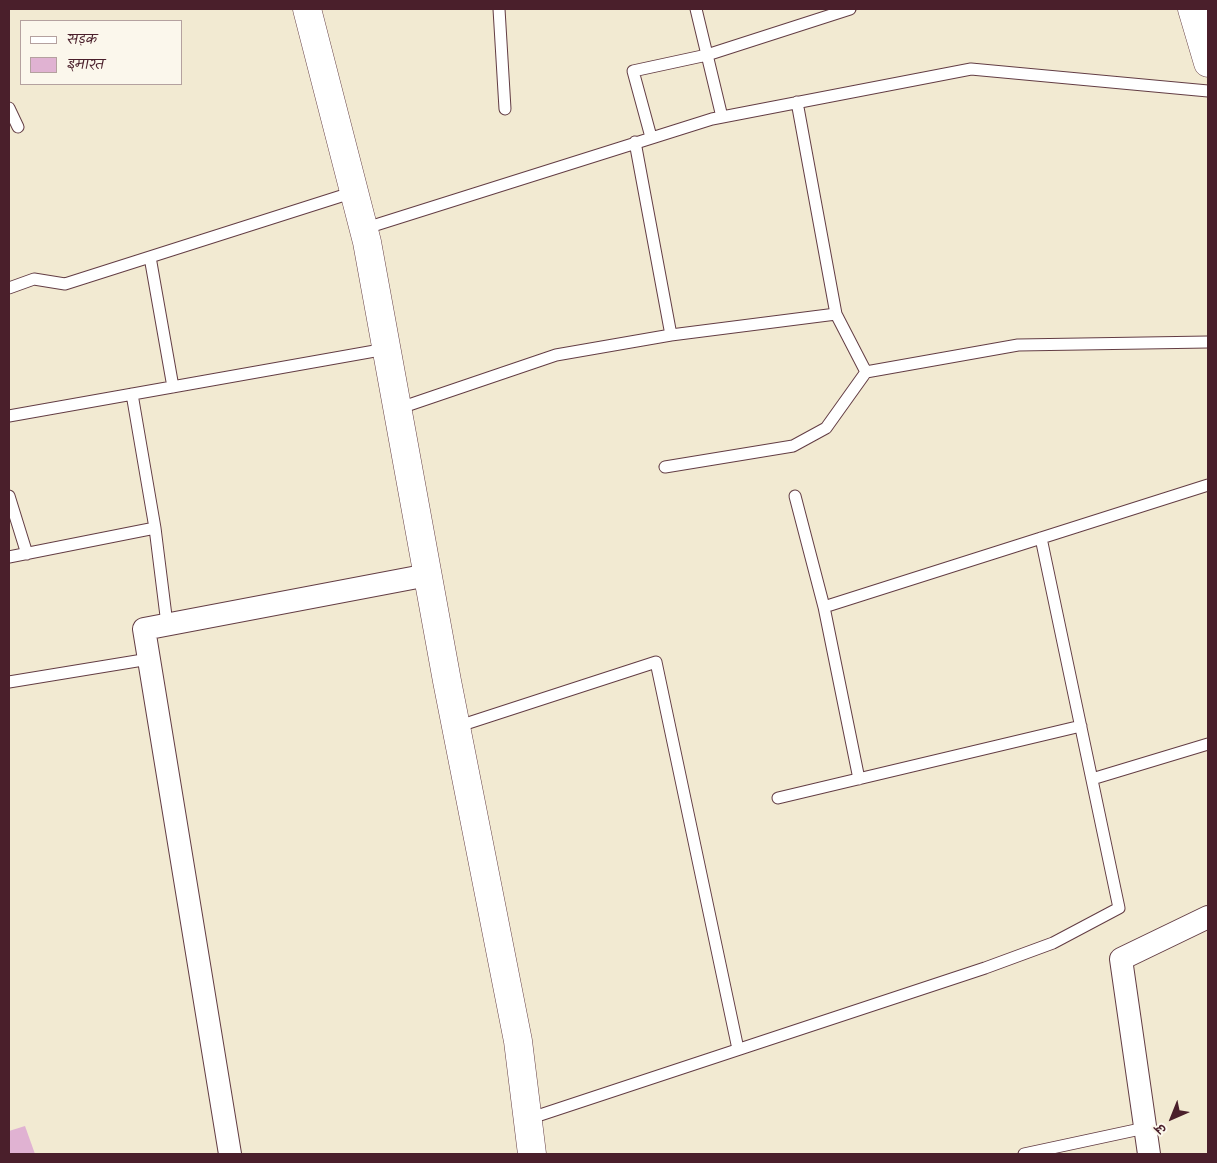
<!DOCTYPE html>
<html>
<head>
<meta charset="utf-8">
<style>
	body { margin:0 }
	#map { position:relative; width:1217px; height:1163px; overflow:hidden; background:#f2ead2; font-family:Kalam,"Playpen Sans Deva",sans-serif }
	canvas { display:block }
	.frame { position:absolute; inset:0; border:10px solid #4a1f2b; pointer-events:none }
	.legend { position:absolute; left:20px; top:20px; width:162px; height:65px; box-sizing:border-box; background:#fbf7ec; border:1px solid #b4a19f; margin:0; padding:6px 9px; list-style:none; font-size:15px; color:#4a1f2b }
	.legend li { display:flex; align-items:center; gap:10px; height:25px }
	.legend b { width:25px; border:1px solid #b4a19f }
	.north { position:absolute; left:1147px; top:1093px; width:50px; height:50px; -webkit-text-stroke:4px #fbf7ec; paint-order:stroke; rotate:224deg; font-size:14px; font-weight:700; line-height:20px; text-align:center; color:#4a1f2b }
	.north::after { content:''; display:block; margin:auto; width:18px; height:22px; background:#4a1f2b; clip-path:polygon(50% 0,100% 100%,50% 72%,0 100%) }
</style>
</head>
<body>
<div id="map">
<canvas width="1217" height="1163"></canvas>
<div class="frame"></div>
<ul class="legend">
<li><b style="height:6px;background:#fff"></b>सड़क</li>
<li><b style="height:14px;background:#e0b2d2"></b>इमारत</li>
</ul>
<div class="north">उ</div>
</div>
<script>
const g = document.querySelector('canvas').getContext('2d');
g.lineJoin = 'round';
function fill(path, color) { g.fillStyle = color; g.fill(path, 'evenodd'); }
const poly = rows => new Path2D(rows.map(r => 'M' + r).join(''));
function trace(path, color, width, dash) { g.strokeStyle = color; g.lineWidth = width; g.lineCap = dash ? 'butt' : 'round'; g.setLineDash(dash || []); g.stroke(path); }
fill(poly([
	[25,1126,35,1154,9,1154,9,1131]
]), '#e0b2d2');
const service = poly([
	[499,9,505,109],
	[696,9,722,117],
	[797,102,836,314,866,372],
	[9,108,18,127],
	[651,137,633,71,707,55,850,9],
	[635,142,671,335],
	[363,229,712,119,971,69,1208,91],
	[150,257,173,387],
	[9,288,34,279,65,284,354,192],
	[132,394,155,528,167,624],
	[397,409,556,355,671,335,836,314],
	[9,416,386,349],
	[665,467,793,446,826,428,866,372,1018,345,1208,342],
	[9,496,27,554],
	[795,496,824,607,859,779],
	[9,557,155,528],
	[824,607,1208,485],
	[9,682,149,659],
	[456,727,656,662,738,1049],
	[1092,779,1208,744],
	[778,798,1081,726],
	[528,1119,985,968,1053,943,1119,908,1041,538],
	[1024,1154,1145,1128]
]);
const minor = poly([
	[230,1154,144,629,428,575],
	[1149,1154,1121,959,1208,917]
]);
const tertiary = poly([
	[307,9,367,242,447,681,518,1041,532,1154],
	[1192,9,1208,63]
]);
trace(service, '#633d44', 13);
trace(minor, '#633d44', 24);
trace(tertiary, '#633d44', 29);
trace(service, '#fff', 11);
trace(minor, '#fff', 22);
trace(tertiary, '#fff', 28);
</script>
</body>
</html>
